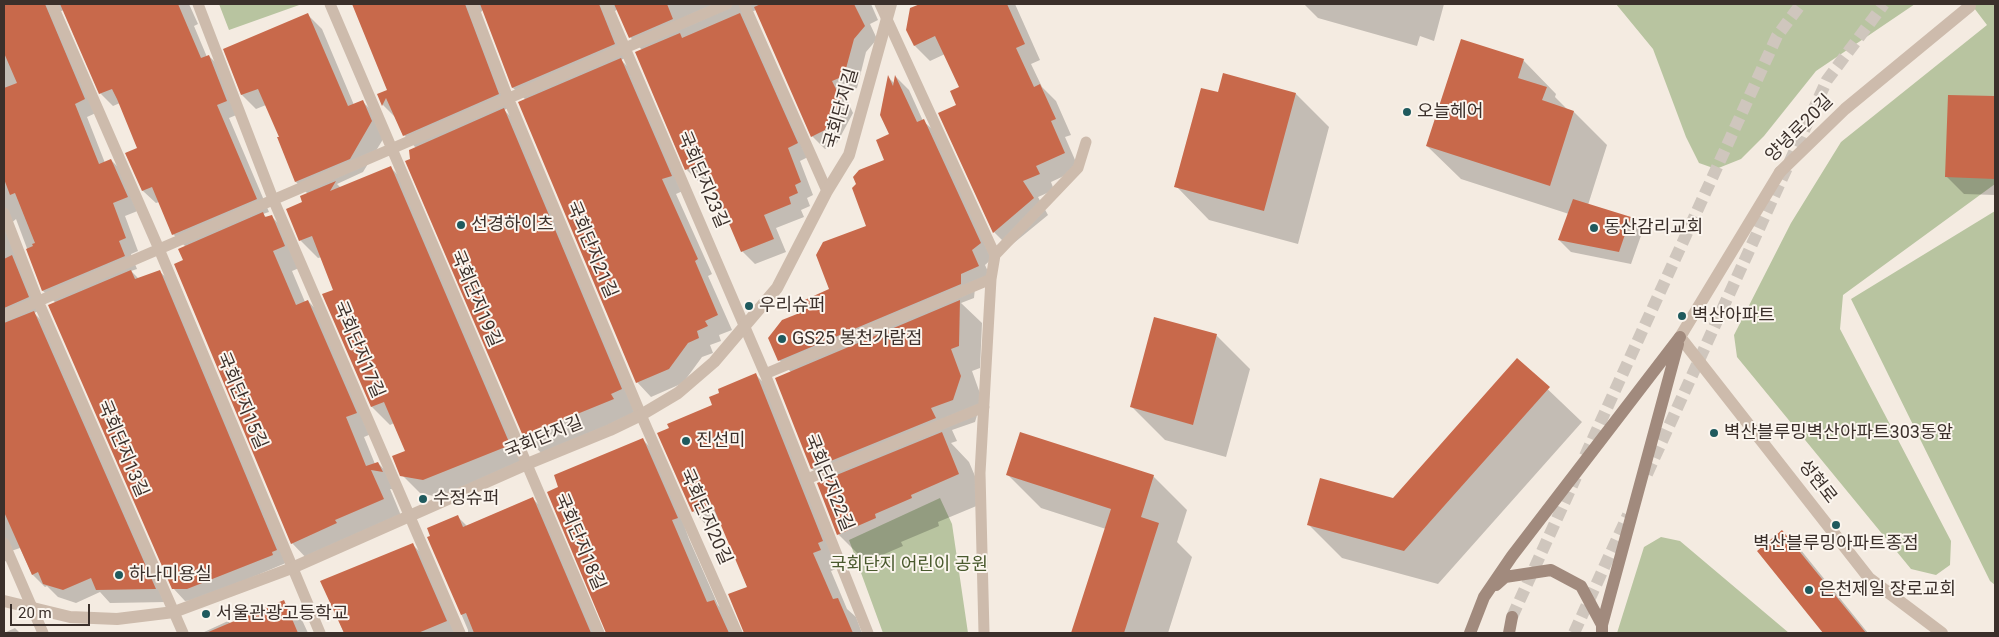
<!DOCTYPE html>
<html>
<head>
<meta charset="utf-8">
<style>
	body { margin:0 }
	#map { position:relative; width:1999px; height:637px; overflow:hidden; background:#f4ebe1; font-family:Roboto,sans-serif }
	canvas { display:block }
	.frame { position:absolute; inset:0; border:5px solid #3b302b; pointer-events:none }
	.scale { position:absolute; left:10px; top:604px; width:80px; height:22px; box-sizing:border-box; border:2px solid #3b302b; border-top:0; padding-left:6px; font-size:15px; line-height:18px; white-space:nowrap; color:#3b302b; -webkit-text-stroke:4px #fbf5ee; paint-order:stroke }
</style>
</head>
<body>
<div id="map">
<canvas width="1999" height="637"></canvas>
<div class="frame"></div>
<div class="scale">20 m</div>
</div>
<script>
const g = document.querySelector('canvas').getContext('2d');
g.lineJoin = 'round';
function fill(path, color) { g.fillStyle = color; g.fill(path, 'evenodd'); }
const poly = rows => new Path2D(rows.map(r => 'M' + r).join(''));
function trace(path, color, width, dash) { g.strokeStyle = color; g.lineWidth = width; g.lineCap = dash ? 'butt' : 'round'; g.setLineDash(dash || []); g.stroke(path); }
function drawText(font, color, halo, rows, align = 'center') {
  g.font = font + ' Roboto,"Noto Sans KR",sans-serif'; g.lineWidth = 4; g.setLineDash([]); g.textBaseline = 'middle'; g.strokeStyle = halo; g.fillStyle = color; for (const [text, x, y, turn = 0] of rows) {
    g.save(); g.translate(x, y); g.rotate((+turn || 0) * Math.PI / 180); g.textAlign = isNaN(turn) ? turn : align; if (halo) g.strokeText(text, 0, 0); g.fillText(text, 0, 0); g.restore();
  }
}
fill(poly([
	[219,4,302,4,229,30],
	[1616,4,1915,4,1816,71,1764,136,1741,159,1716,169,1699,163,1686,137,1653,49],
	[1971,4,1995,4,1995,184,1843,295,1840,329,1951,541,1950,565,1936,575,1911,569,1737,357,1734,335,1791,223,1841,142,1987,25],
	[1995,211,1995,585,1990,581,1851,299],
	[940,498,952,524,968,633,883,633,849,540],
	[1661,537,1680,541,1789,633,1617,633,1644,547]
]), '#b8c4a0');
fill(poly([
	[4,4,189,4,198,24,194,26,207,57,209,56,222,69,239,114,229,118,269,212,263,214,267,218,271,216,291,236,304,266,292,271,305,302,308,301,327,321,376,432,364,437,375,464,378,463,397,483,401,491,390,489,402,518,311,563,292,543,185,261,186,247,173,234,159,202,156,203,143,191,139,149,120,103,113,106,100,93,64,10,59,12,98,112,87,117,105,163,111,160,124,173,140,210,125,216,138,251,131,254,137,269,131,271,139,279,159,271,172,283,288,562,199,600,185,601,173,588,56,303,43,291,16,219,9,225,41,310,34,313,47,326,167,602,110,603,100,592,76,603,58,597,47,586,45,587,32,574,20,548,11,551,10,559,4,562],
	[353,4,871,4,878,20,870,24,877,39,866,52,857,88,844,94,853,113,837,143,825,149,812,136,756,10,751,12,810,156,800,161,813,195,807,198,810,206,801,210,804,217,776,228,786,252,755,264,742,251,710,178,699,182,686,169,642,50,630,37,618,9,612,13,627,57,621,60,635,74,685,190,676,194,712,274,708,276,732,330,719,335,721,341,710,345,713,353,702,357,683,383,651,397,637,382,526,100,513,88,483,10,477,16,511,107,504,110,525,131,642,411,545,457,524,435,412,160,416,148,404,135,395,117,383,105,378,95,389,90],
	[923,4,1015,4,1040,60,1031,64,1042,87,1056,101,1071,135,1065,137,1079,169,1051,182,1054,190,1038,197,1048,215,1009,247,994,232,958,106,961,87,945,54,930,61,915,46,907,30,912,9],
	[1304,4,1444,4,1434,41,1420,36,1417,46,1318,18],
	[308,15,322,29,354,105,362,101,376,115,385,136,363,172,337,184,341,188,391,168,409,186,526,460,442,498,420,493,402,475,407,452,394,423,390,425,372,407,324,295,335,291,322,257,318,258,300,240,304,203,308,194,296,182,281,137,266,105,256,109,242,95,225,50],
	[1523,60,1556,94,1555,97,1568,110,1574,112,1607,145,1588,205,1630,218,1643,230,1631,264,1571,252,1559,240,1569,214,1461,179,1427,146],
	[896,77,909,90,923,121,938,134,994,257,985,265,992,280,975,288,974,298,961,303,982,323,980,368,972,371,982,399,975,422,952,430,957,441,951,443,969,462,986,502,938,522,939,526,901,542,903,546,866,562,838,534,825,481,812,469,776,379,791,372,779,360,804,313,831,290,868,226,886,161,890,135,889,78,895,84],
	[1219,93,1296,94,1329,127,1298,244,1209,220,1176,186],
	[1949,96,1995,98,1995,195,1964,194,1946,176],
	[1216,335,1250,369,1226,457,1165,440,1132,407],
	[1517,360,1582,422,1438,584,1342,558,1309,525,1393,499],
	[756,375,774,393,838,568,831,571,847,609,856,617,862,633,745,633,748,588,722,525,711,530,693,511,714,405],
	[643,440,661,458,689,539,718,605,732,619,738,633,607,633,560,487],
	[1008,475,1153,476,1187,510,1177,542,1192,557,1168,633,1073,633,1106,529,1041,508],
	[533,499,551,517,600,633,468,633,468,630,429,538,457,516,468,527],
	[1782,532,1800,549,1868,633,1824,633,1758,551],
	[413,545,431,563,461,633,344,633,322,581],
	[284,602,302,620,308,633,202,633,228,621,231,624],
	[15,628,20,633,4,633]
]), '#0003');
fill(poly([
	[4,4,45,4,85,99,75,104,99,164,111,159,128,197,113,203,126,238,119,241,125,256,42,291,26,249,33,246,32,244,35,243,15,193,10,195,4,179,4,88,17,83,4,53],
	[60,4,178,4,201,58,209,55,227,101,217,105,257,199,172,235,152,187,142,191,125,153,137,148,117,99,112,89,99,94],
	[352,4,465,4,499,94,403,136,386,98,382,106,377,94,387,90],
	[480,4,599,4,615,44,512,88],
	[614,4,667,4,673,19,629,38],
	[761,4,854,4,865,26,854,39,844,76,832,81,841,99,825,130,811,137,754,7],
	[920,4,1007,4,1025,44,1016,48,1034,87,1040,84,1056,119,1051,121,1065,153,1036,166,1040,174,1023,181,1034,198,993,233,938,113,956,105,950,91,959,87,935,36,914,46,906,30,910,8],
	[308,13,348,106,363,100,372,121,350,159,295,182,277,137,279,137,258,89,241,95,223,49],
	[740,13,798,143,788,148,801,182,795,185,798,193,789,197,791,204,764,215,774,239,741,252,703,163,685,170,635,52,680,33,682,38],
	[1461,39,1524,59,1518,78,1547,87,1542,100,1574,111,1550,186,1426,146],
	[621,58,672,176,662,179,698,259,695,261,718,315,705,321,708,326,697,331,699,338,688,343,669,369,636,383,518,102],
	[1223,73,1296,93,1264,211,1174,187,1201,88,1218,92],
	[888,75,893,86,895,75,917,122,924,119,981,243,972,250,979,266,961,274,961,284,778,361,768,338,782,320,802,312,798,303,829,289,816,255,823,242,866,226,852,188,856,184,853,177,859,170,884,160,876,140,889,134,880,115],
	[1948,95,1995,96,1995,179,1945,177],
	[504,108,622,389,611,394,614,399,523,436,405,161,410,159,409,150],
	[391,166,509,442,507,443,508,446,423,480,400,476,392,456,405,451,384,402,371,407,322,294,333,290,312,236,299,241,286,209,302,202,300,196,336,181,330,191],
	[1573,199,1631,217,1619,252,1558,240],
	[263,212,265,217,272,215,285,246,273,251,296,305,308,300,357,413,346,417,366,466,378,462,383,472,371,470,384,499,335,520,337,523,291,544,174,264,183,260,178,249],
	[12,255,29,297,4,308,4,259],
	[131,270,135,279,160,270,277,550,272,552,273,555,187,589,172,589,48,305],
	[960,300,959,346,951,349,961,376,953,400,931,408,936,418,811,469,775,378],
	[34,311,156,589,96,590,91,578,63,590,43,584,38,572,32,575,4,512,4,323],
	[1154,317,1217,334,1193,425,1130,407],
	[1517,358,1550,387,1404,551,1307,525,1320,478,1393,498],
	[756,373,823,541,818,543,821,550,813,553,833,599,838,598,853,633,744,633,728,594,747,587,712,504,692,512,657,433,669,428,667,424,712,405,709,397,719,393,718,389],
	[942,432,959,474,911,495,912,498,875,514,876,518,837,535,817,483],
	[1020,432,1154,475,1141,517,1159,523,1124,633,1071,633,1111,509,1006,475],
	[643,438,678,518,672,520,707,602,714,600,729,633,606,633,547,492,558,487,554,475],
	[533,497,591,633,474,633,466,613,461,615,427,537,430,536,427,528,458,515,463,527],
	[1782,530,1866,633,1823,633,1757,551],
	[413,543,447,621,418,633,344,633,320,581],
	[284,600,298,633,206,633]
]), '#c8694b');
trace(poly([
	[1585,456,1777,36,1801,4],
	[1647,474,1827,80,1884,4],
	[1512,617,1576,477],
	[1574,633,1628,515]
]), '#cfc6bd', 12, [12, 6]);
trace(poly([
	[52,4,159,249,320,633],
	[198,4,273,199,460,633],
	[330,4,599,633],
	[472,4,508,98,641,415,737,633],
	[606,4,765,374,868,633],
	[744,4,827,191],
	[880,4,995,255],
	[4,213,38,301,183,633],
	[995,255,1078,168,1086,142],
	[4,316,727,4],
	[765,374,991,279,995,255],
	[807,479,984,407],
	[4,543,43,633],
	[984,633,980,473,991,279]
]), '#cdbbac', 11);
trace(poly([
	[1780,172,1845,109,1970,6]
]), '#cdbbac', 12);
trace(poly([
	[1780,172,1680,337,1869,578,1942,633],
	[4,601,70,617,117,619,174,612,292,568,527,464,610,430,641,415,678,393,714,362,777,288,827,191,849,155,891,4]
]), '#cdbbac', 12);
trace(poly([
	[1496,585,1505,577,1551,570,1581,586,1602,625],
	[1470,633,1484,597,1512,556,1680,337],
	[1509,633,1512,617],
	[1602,633,1602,625,1678,344]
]), '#a18a7d', 12);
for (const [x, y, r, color] of [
	[1407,112,5,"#1f5a5e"],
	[461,225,5,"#1f5a5e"],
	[1594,228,5,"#1f5a5e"],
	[749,306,5,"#1f5a5e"],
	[1682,316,5,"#1f5a5e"],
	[782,339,5,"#1f5a5e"],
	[1714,433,5,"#1f5a5e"],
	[686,441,5,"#1f5a5e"],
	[423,499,5,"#1f5a5e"],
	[1836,525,5,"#1f5a5e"],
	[119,575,5,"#1f5a5e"],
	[1809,590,5,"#1f5a5e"],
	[206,614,5,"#1f5a5e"]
]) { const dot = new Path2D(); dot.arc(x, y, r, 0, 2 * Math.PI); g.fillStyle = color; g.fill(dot); trace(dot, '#fbf5ee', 2); }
drawText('18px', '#3b302b', '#fbf5ee', [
	["국회단지길",842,109,-74],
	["양녕로20길",1800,129,-45],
	["국회단지23길",702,180,67],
	["국회단지21길",591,250,67],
	["국회단지19길",475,299,67],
	["국회단지17길",358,350,67],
	["국회단지15길",241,401,67],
	["국회단지길",544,438,-22],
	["국회단지13길",122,449,67],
	["성현로",1817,482,52],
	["국회단지22길",828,483,68],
	["국회단지20길",705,517,66],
	["국회단지18길",579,542,67]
]);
drawText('18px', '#3b302b', '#fbf5ee', [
	["오늘헤어",1417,112],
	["선경하이츠",471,225],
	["동산감리교회",1604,228],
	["우리슈퍼",759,306],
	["벽산아파트",1692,316],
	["GS25 봉천가람점",792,339],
	["벽산블루밍벽산아파트303동앞",1724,433],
	["진선미",696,441],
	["수정슈퍼",433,499],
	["벽산블루밍아파트종점",1836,544,"center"],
	["하나미용실",129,575],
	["은천제일 장로교회",1819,590],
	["서울관광고등학교",216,614]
], 'left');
drawText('18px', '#4a5a2e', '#fbf5ee', [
	["국회단지 어린이 공원",909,565]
]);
</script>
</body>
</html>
